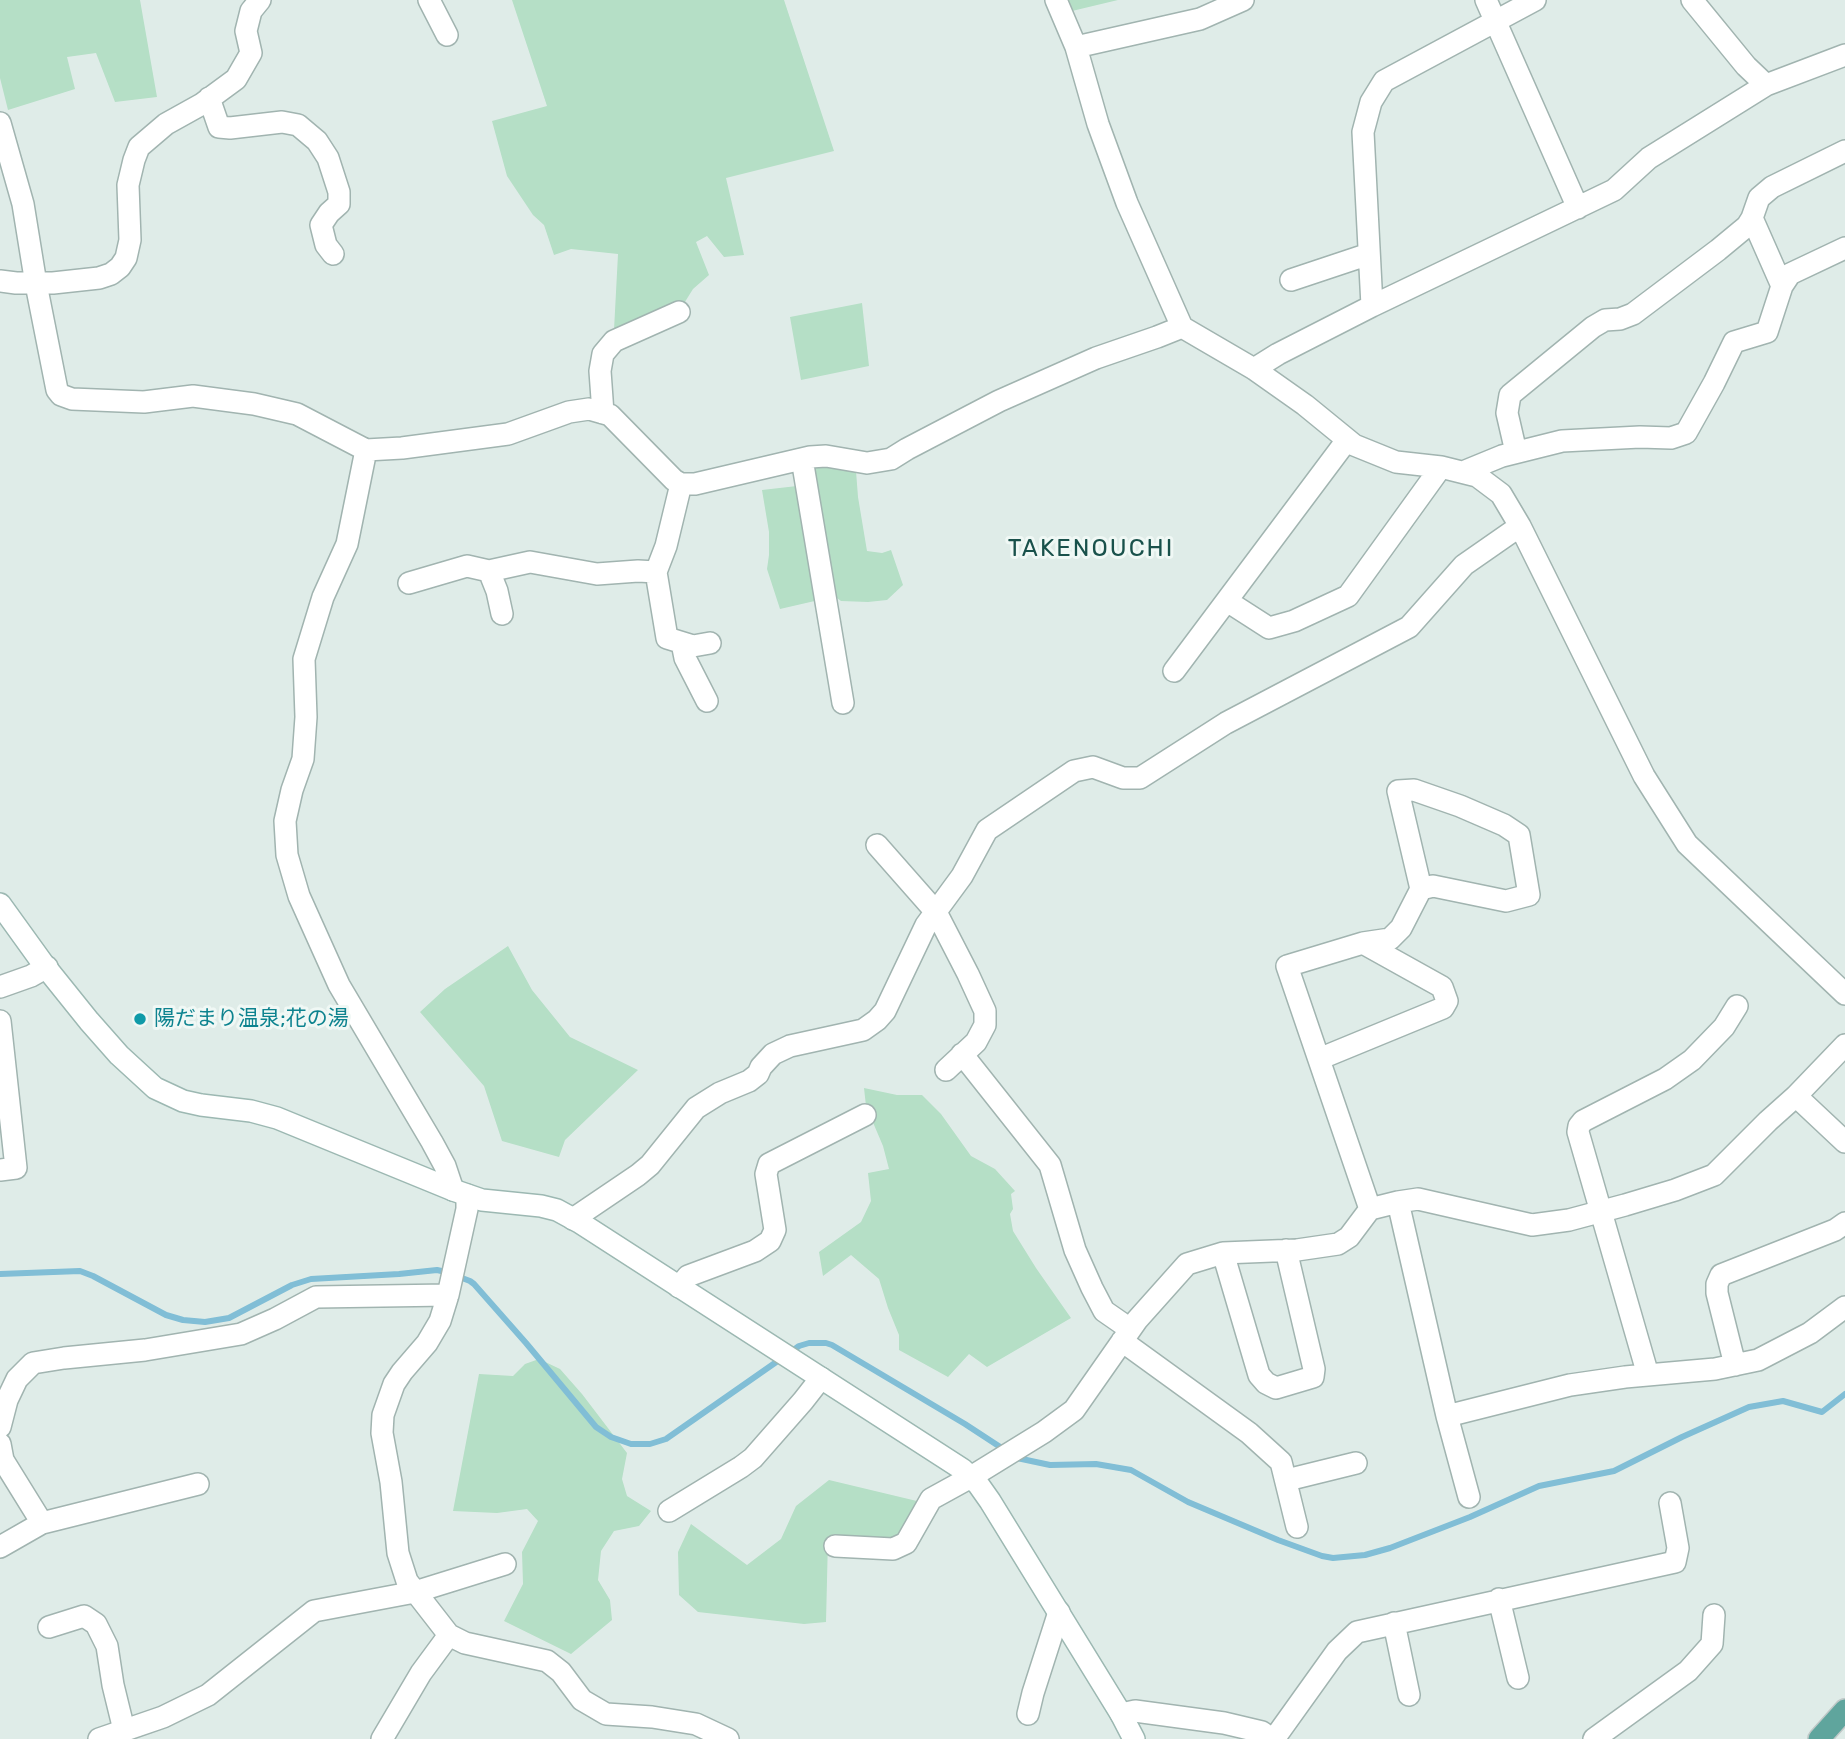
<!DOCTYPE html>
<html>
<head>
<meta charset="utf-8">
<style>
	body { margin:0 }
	canvas { display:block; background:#dfece8 }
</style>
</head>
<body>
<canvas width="1845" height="1739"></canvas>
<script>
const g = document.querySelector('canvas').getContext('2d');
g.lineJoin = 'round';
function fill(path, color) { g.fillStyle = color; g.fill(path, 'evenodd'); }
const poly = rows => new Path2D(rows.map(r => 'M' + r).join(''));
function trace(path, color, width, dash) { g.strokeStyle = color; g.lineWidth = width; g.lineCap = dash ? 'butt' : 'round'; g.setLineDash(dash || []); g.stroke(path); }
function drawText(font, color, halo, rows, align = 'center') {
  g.font = font + ' Rubik,"Noto Sans JP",sans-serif'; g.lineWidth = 6; g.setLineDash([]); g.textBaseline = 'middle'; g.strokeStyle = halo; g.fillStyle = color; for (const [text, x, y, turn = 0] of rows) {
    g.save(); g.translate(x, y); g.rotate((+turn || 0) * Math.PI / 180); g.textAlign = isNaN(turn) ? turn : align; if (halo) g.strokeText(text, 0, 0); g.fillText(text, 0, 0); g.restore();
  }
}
fill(poly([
	[0,0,140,0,157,97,115,102,96,53,67,57,75,89,8,110,0,78],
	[512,0,784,0,834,151,726,178,744,255,724,257,707,236,696,242,709,275,693,289,683,305,614,330,618,254,571,249,554,255,544,225,533,215,507,176,492,121,547,106],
	[1060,0,1118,0,1072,11],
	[862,303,869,366,801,380,790,317],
	[831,463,856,471,858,497,867,551,882,553,891,550,903,585,887,600,868,602,841,601,833,595,813,466],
	[797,486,819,600,780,609,767,569,769,555,769,532,762,490],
	[508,946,532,990,570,1037,638,1070,565,1140,559,1157,502,1141,484,1086,420,1012,445,989],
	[864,1088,897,1095,922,1095,941,1114,971,1156,995,1169,1015,1191,1011,1194,1013,1209,1010,1214,1013,1231,1036,1268,1071,1318,987,1367,969,1354,948,1377,899,1350,899,1335,888,1308,879,1279,851,1255,823,1276,819,1252,861,1222,871,1201,868,1173,889,1169,883,1146,866,1106],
	[539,1359,560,1369,582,1394,627,1453,622,1479,627,1496,651,1511,639,1526,614,1531,601,1551,598,1580,610,1600,612,1620,571,1654,504,1621,523,1584,522,1552,538,1521,527,1509,497,1513,453,1511,479,1374,513,1376,525,1364],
	[829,1480,921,1502,901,1540,828,1539,826,1622,804,1624,698,1612,679,1595,678,1552,691,1524,747,1565,781,1539,796,1506]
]), '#b5dfc6');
trace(poly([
	[0,1274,80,1271,93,1276,166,1315,183,1320,205,1322,229,1318,292,1285,311,1279,399,1274,437,1270,446,1272,470,1281,474,1284,526,1343,596,1427,611,1437,631,1444,650,1444,666,1439,782,1358],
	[791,1352,799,1346,809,1343,826,1343,832,1345,965,1424,1017,1458,1050,1465,1096,1464,1131,1470,1188,1502,1278,1540,1322,1556,1333,1558,1365,1555,1390,1548,1470,1517,1539,1486,1614,1471,1682,1437,1749,1407,1783,1401,1822,1412,1845,1394]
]), '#81bed6', 6);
const street = poly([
	[429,0,447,35],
	[1056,0,1076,47,1098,124,1127,203,1182,327,1254,369,1305,405,1354,445,1396,462,1441,467,1477,476,1501,494,1520,526,1644,776,1687,844,1845,994],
	[1486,0,1578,208],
	[1692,0,1746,66,1766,85],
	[1076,47,1200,19,1243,0],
	[209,98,219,127,230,128,282,122,298,125,317,141,328,158,339,192,339,204,329,213,321,225,326,245,333,254],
	[0,123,23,204,36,284,57,390,61,395,72,399,144,402,193,396,254,404,297,414,366,450,402,448,508,434,569,412,589,409,610,415,674,480,681,484,695,484,810,457,826,456,867,463,891,459,907,449,999,401,1096,358,1157,337,1182,327],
	[1752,218,1782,286],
	[1291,280,1369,254],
	[0,281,16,283,53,283,99,278,111,274,120,267,126,258,130,240,128,185,134,160,139,147,166,124,202,104,236,79,251,53,246,31,251,11,260,0],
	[1372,306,1363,132,1371,102,1384,81,1535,0],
	[1254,369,1278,354,1372,306,1614,190,1649,158,1766,85,1845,55],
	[603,413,600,371,603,354,614,341,679,312],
	[366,450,347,544,323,597,304,659,306,717,303,759,292,790,285,821,287,855,299,896,339,985,432,1142,445,1166,453,1190],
	[1516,452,1507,413,1510,395,1593,327,1605,320,1620,319,1633,314,1718,250,1747,226,1752,218,1759,198,1772,187,1845,151],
	[802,459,843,703],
	[1463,472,1502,456,1562,441,1640,437,1671,438,1686,433,1714,383,1734,342,1767,332,1782,286,1790,274,1845,248],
	[489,571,530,562,597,574,638,571,656,572,667,638,693,646,710,643],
	[656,572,666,546,681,484],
	[409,583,467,566,489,571,497,591,502,614],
	[1227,601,1269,628,1294,621,1348,596,1441,467],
	[682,643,685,658,707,701],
	[1174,671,1347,440],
	[877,845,936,912,968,974,985,1011,985,1025,976,1042,946,1070],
	[0,987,31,976,47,967],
	[0,1021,16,1168,0,1170],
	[962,1054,1050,1165,1075,1250,1092,1288,1104,1311,1130,1329],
	[1319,1059,1443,1008,1447,1001,1442,987,1363,943],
	[1796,1096,1845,1142],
	[467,1195,467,1209,448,1295,440,1321,427,1343,402,1372,394,1384,383,1415,382,1433,391,1482,398,1553,407,1581,449,1635,465,1643,547,1661,561,1672,582,1700,606,1714,652,1717,696,1724,728,1739],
	[1398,1202,1447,1416,1469,1497],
	[1370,1209,1287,966,1363,943,1390,939,1401,928,1421,889,1398,791,1414,790,1460,806,1504,825,1519,835,1529,895,1506,901,1433,886,1421,889],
	[573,1219,638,1175,650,1165,696,1108,720,1093,749,1081,758,1074,761,1067,773,1054,790,1046,863,1030,877,1020,885,1011,926,925,962,876,987,830,1074,771,1093,767,1123,778,1140,778,1226,723,1409,627,1464,565,1520,526],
	[1223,1253,1259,1375,1266,1383,1276,1388,1313,1377,1314,1369,1286,1250],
	[679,1287,688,1276,755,1251,770,1241,775,1230,766,1174,769,1164,865,1115],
	[1122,1341,1249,1433,1281,1462,1297,1527],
	[1735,1365,1717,1293,1717,1284,1721,1275,1835,1230,1845,1223],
	[1648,1375,1578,1132,1579,1126,1583,1121,1665,1079,1692,1060,1724,1027,1737,1006],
	[1447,1416,1570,1385,1625,1377,1715,1369,1758,1360,1810,1333,1845,1307],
	[0,1427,7,1400,17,1379,33,1363,64,1358,145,1350,241,1334,275,1319,316,1297,448,1295],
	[0,1444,3,1460,42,1523],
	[1287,1480,1356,1463],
	[669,1511,741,1467,753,1458,803,1401,821,1378],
	[835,1546,893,1549,906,1543,931,1499,971,1477,1044,1432,1074,1410,1137,1320,1187,1264,1223,1253,1297,1250,1338,1244,1349,1237,1370,1209,1398,1202,1418,1199,1532,1225,1569,1220,1625,1205,1675,1190,1714,1175,1768,1121,1796,1096,1845,1045],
	[0,1547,42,1523,198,1484],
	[1499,1599,1518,1678],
	[1394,1623,1409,1695],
	[49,1627,84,1616,96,1624,107,1646,113,1685,124,1730],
	[1028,1714,1033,1693,1059,1612],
	[1121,1714,1135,1711,1224,1723,1262,1732,1272,1739],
	[99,1739,163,1717,208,1695,314,1611,415,1592,505,1564],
	[382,1739,421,1673,449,1635],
	[1274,1739,1337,1651,1357,1632,1675,1562,1678,1548,1670,1503],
	[1594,1739,1688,1671,1712,1644,1714,1615]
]);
const secondary = poly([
	[0,904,44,965,89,1021,119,1055,155,1088,183,1101,201,1105,251,1111,277,1118,453,1190,482,1200,541,1206,557,1210,579,1222,962,1469,978,1484,990,1501,1121,1714,1134,1739]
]);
const primary = poly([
	[1819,1739,1845,1710]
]);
trace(street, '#a1b4b0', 24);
trace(secondary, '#9cb8b2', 24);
trace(primary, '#c0c9c8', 24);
trace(street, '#fff', 21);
trace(secondary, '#fff', 21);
trace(primary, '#5fa59d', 21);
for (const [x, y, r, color] of [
	[140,1019,7,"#0f9aa8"]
]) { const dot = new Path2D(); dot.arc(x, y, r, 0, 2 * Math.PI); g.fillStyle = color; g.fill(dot); trace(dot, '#f0f8f5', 2.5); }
drawText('21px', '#0d838f', '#f0f8f5', [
	["陽だまり温泉;花の湯",154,1019]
], 'left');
g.letterSpacing = '2px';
drawText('24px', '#19514b', '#f0f8f5', [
	["TAKENOUCHI",1091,549]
]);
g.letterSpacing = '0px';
</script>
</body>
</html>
